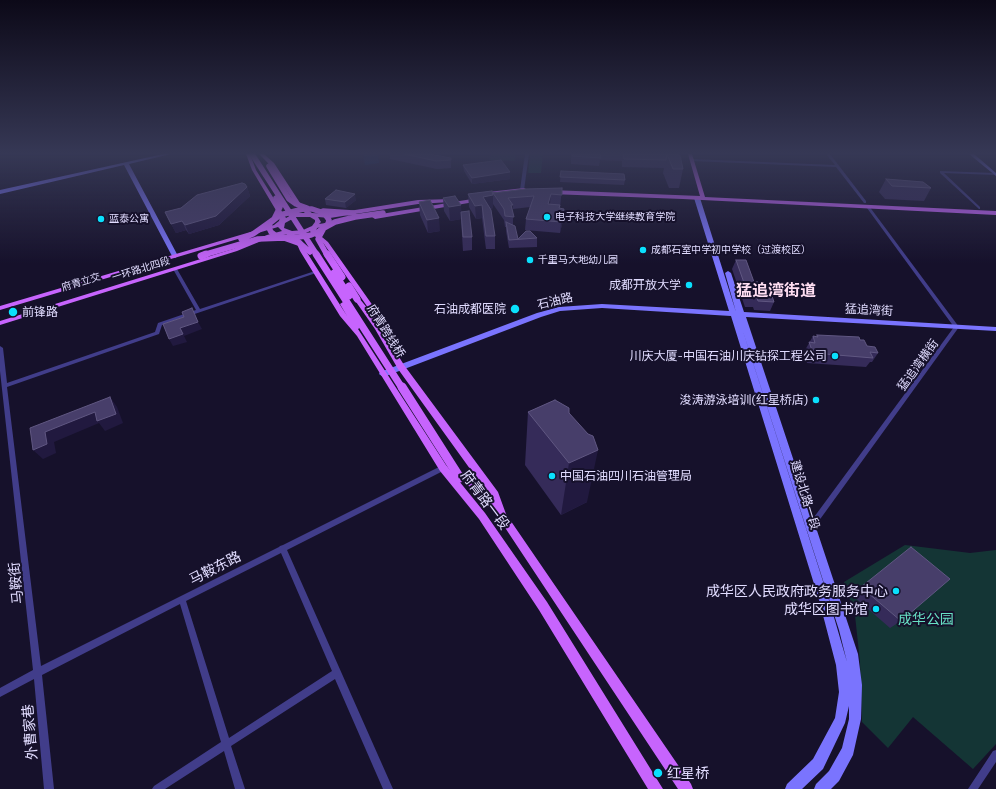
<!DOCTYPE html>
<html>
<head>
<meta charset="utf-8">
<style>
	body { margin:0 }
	canvas { display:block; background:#16112b }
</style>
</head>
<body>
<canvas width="996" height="789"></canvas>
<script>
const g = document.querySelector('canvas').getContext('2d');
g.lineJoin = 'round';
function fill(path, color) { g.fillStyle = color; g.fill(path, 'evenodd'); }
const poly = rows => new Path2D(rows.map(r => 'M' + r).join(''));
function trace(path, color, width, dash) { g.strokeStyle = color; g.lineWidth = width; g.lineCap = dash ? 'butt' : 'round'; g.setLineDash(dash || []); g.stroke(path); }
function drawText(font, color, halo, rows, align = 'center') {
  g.font = font + ' "Exo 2","Noto Sans SC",sans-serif'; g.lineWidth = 4; g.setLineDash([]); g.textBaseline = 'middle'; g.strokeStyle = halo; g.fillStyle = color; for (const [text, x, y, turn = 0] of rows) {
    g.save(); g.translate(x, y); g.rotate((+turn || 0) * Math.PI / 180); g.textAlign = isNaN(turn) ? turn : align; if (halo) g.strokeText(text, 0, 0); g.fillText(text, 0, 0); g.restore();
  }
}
fill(poly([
	[491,154,516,154,515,161,489,160],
	[530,154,543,154,541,173,528,173],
	[905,545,970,553,996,550,996,744,973,769,913,717,888,748,862,722,860,662,855,615,844,582]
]), '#143535');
fill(poly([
	[363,154,378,154,379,163,365,165]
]), '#0e244e');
fill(poly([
	[525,154,529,154,524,190,522,191,520,190,525,154],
	[826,154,830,154,866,201,866,203,864,203,836,167,692,161,690,160,692,159,835,165,826,154],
	[940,171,995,173,996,173,996,175,944,173,980,207,980,209,979,209,940,173,940,171],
	[867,206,869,206,959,327,813,529,802,531,800,530,799,528,800,526,809,524,954,327,867,208,867,206],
	[173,268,175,268,177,269,200,309,315,271,317,271,319,272,162,325,159,334,7,387,41,666,279,547,280,546,283,545,443,465,445,466,446,468,445,470,287,550,393,789,383,789,335,679,231,746,245,789,235,789,224,751,165,789,152,789,154,786,221,742,180,604,42,675,54,789,44,789,34,679,0,697,0,688,33,670,0,371,0,346,3,348,7,383,155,332,158,323,196,310,173,269,173,268],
	[281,553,332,671,229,738,186,601,281,553],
	[996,750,996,762,978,789,968,789,993,751,996,750]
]), '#413d8a');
fill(poly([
	[163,154,171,154,129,164,178,256,175,258,172,256,124,165,0,194,0,190,163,154],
	[969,154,974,154,996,173,996,176,969,154],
	[697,196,700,198,736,312,725,273,728,271,731,273,744,312,996,327,996,331,746,317,858,654,862,685,861,719,853,755,839,781,831,789,814,789,816,784,829,771,842,748,849,719,849,706,845,723,823,769,802,789,785,789,787,784,813,759,835,718,839,692,836,665,819,600,731,316,602,308,560,311,541,317,386,376,383,377,379,374,380,372,537,313,559,307,602,304,729,311,694,198,697,196],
	[738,316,839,630,847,662,829,600,738,316]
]), '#7a74fe');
fill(poly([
	[246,154,250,154,256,170,286,218,295,213,305,213,298,208,270,165,259,154,264,154,274,163,302,206,312,213,330,214,418,200,452,199,453,200,450,202,418,204,330,218,318,217,321,222,319,224,332,222,335,224,317,228,316,232,328,242,378,313,383,331,404,365,498,492,506,514,691,784,693,789,678,789,498,517,462,479,460,476,462,473,465,472,468,473,491,498,398,369,375,329,354,299,355,298,359,298,373,315,324,244,311,233,310,231,304,234,294,235,302,241,306,251,347,316,340,304,343,302,346,304,361,327,358,329,446,465,485,513,547,602,663,789,648,789,539,610,479,519,440,471,357,336,340,316,300,251,296,242,286,234,271,237,237,251,0,325,0,321,233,249,267,235,282,231,278,227,0,310,0,306,274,225,279,221,280,217,252,170,246,154],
	[296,217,310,217,315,220,315,222,312,226,303,230,292,231,284,228,285,223,296,217],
	[688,154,692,154,705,197,996,211,996,215,683,199,551,194,548,192,551,190,700,196,688,154],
	[524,188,526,189,526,191,488,196,485,194,488,192,524,188],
	[478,198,481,200,480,201,375,219,372,217,375,215,478,198]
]), '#c764fd');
trace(poly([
	[252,154,317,255],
	[269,166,289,199,296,204,307,208],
	[303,209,312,209,324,213,329,220,328,224,318,232,311,235,293,238,276,236,271,232,269,228,270,223,280,215,303,209],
	[323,211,353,213],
	[284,238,301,244,310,252],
	[241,239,253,234,274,219,280,207,276,198],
	[203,255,258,239,284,238],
	[327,255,318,239,324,228,335,222,355,217,383,213]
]), '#c764fd', 5.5);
trace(poly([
	[316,254,402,388],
	[327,254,342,277],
	[201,256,206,254],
	[334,273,349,296],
	[349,286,357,299]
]), '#c764fd', 7);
trace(poly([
	[402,387,460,478]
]), '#c764fd', 9);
fill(poly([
	[389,154,431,154,451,158,451,168,437,169,390,159],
	[571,154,667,154,683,169,679,188,669,188,663,173,664,168,622,167,622,161,600,160,599,166,571,164],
	[463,165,510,172,510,179,472,184,464,171],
	[561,171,625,180,624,185,560,182],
	[886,179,931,188,924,201,885,199,879,192],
	[247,187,250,196,219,225,189,234,186,230,176,233,165,212,181,208],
	[562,188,560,208,563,220,560,233,525,230,526,219,530,207,513,209,513,225,518,239,537,238,537,247,509,248,506,231,506,227,505,227,504,220,493,204,493,208,490,209,495,236,495,249,486,249,482,218,476,219,469,207,468,194],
	[443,198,461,205,461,212,472,237,472,250,463,251,461,219,450,221,444,211],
	[325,199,356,200,346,208,326,205],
	[419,202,440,231,428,233,420,215],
	[736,260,762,293,774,302,770,311,754,310,753,307,745,307,732,269],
	[817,335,860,340,867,346,878,353,872,362,870,362,866,367,807,363,804,352,813,336,816,337],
	[555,400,587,502,561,515,525,465,528,412],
	[861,587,901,621,890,628,852,595]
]), '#352b59');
fill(poly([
	[510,172,510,179,472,184,472,178],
	[247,187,250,196,219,225,189,234,185,225],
	[355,194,356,200,346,208,345,202],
	[551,194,550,204,548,204],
	[493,195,493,208,483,210,483,197],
	[461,205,462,219,450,221,449,207],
	[482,205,482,218,476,219,475,206],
	[511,205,513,205,513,216],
	[564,209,563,220,560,233,561,222],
	[439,218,440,231,428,233,427,220],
	[182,221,186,230,176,233,171,224],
	[198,322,202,329,184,336,187,342,173,346,169,339,180,328],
	[110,397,117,407,123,423,105,431,99,423,54,442,56,453,43,459,33,450,45,432],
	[598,450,587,502,561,515,569,463]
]), '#21193f');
const building = poly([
	[404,154,429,154,451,158,451,160,436,161,404,154],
	[572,154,600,154,601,158,572,156,572,154],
	[623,154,667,154,666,160,624,159,623,154],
	[667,154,680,155,683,169,673,169,667,154],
	[501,160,510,172,472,178,463,165,501,160],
	[561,171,624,174,625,180,560,177,561,171],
	[886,179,923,182,931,188,892,186,886,179],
	[242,183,245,184,247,187,216,216,185,225,182,221,171,224,165,212,181,208,197,195,242,183],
	[562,188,562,195,551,194,548,204,560,205,559,208,564,209,561,222,526,219,534,196,508,198,513,205,511,205,514,217,505,216,504,209,493,193,525,189,562,188],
	[336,190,355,194,345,202,325,199,336,190],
	[492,191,493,195,483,197,491,210,495,236,486,236,482,205,475,206,468,194,492,191],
	[455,196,461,205,449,207,443,198,455,196],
	[430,200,439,218,427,220,419,202,430,200],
	[469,211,472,237,463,237,461,212,469,211],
	[506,222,515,226,518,239,526,231,530,231,537,238,509,240,506,222],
	[736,260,746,260,754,282,758,282,762,293,771,293,774,302,758,301,757,298,749,297,736,260],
	[192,308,198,322,180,328,183,334,169,339,163,324,184,317,182,312,192,308],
	[817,335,859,337,860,340,864,340,867,346,875,347,878,353,870,352,873,358,813,353,809,342,815,343,813,336,818,337,817,335],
	[110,397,116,414,97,421,95,412,45,432,47,444,33,450,30,428,110,397],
	[555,400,569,408,569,413,588,434,593,436,598,450,569,463,528,412,555,400],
	[911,547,950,579,901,621,861,587,911,547]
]);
fill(building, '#473e6a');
trace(building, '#605782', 1);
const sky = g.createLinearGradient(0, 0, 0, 264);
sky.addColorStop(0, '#0c0918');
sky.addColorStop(0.58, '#363855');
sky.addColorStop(1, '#36385500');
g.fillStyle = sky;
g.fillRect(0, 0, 996, 264);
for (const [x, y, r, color] of [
	[547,217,4,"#0ae0fd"],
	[101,219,4,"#0ae0fd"],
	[643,250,4,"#0ae0fd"],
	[530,260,4,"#0ae0fd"],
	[689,285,4,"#0ae0fd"],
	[515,309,5,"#0ae0fd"],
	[13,312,5,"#0ae0fd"],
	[835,356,4,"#0ae0fd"],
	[816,400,4,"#0ae0fd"],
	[552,476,4,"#0ae0fd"],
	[896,591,4,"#0ae0fd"],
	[876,609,4,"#0ae0fd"],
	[658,773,5,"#0ae0fd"]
]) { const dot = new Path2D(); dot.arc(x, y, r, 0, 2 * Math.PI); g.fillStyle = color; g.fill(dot); trace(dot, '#16112b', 1.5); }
drawText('10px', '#e1dcff', '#16112b', [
	["电子科技大学继续教育学院",555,217],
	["蓝泰公寓",109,219],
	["成都石室中学初中学校（过渡校区）",651,250],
	["千里马大地幼儿园",538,260]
], 'left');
drawText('10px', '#e1dcff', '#16112b', [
	["一环路北四段",141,269,-17],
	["府青立交",81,282,-17]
]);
drawText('12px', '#e1dcff', '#16112b', [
	["成都开放大学",681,285],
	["石油成都医院",506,309],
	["前锋路",22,312,"left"],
	["川庆大厦-中国石油川庆钻探工程公司",827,356],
	["浚涛游泳培训(红星桥店)",808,400],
	["中国石油四川石油管理局",560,476,"left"]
], 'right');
drawText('12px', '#e1dcff', '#16112b', [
	["石油路",555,301,-13],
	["猛追湾街",869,310,3],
	["府青跨线桥",386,331,58],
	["猛追湾横街",918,365,-54],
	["建设北路一段",805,495,73]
]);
drawText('14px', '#e1dcff', '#16112b', [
	["府青路一段",485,500,53],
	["马鞍东路",215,568,-27],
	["马鞍街",16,583,-96],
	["外曹家巷",30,732,-95]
]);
drawText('14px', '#e1dcff', '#16112b', [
	["成华区人民政府政务服务中心",888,591],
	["成华区图书馆",868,609],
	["红星桥",667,773,"left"]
], 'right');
drawText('14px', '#67e0c4', '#16112b', [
	["成华公园",926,619]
]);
drawText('bold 16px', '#ffdef2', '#16112b', [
	["猛追湾街道",776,291]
]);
</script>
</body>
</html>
